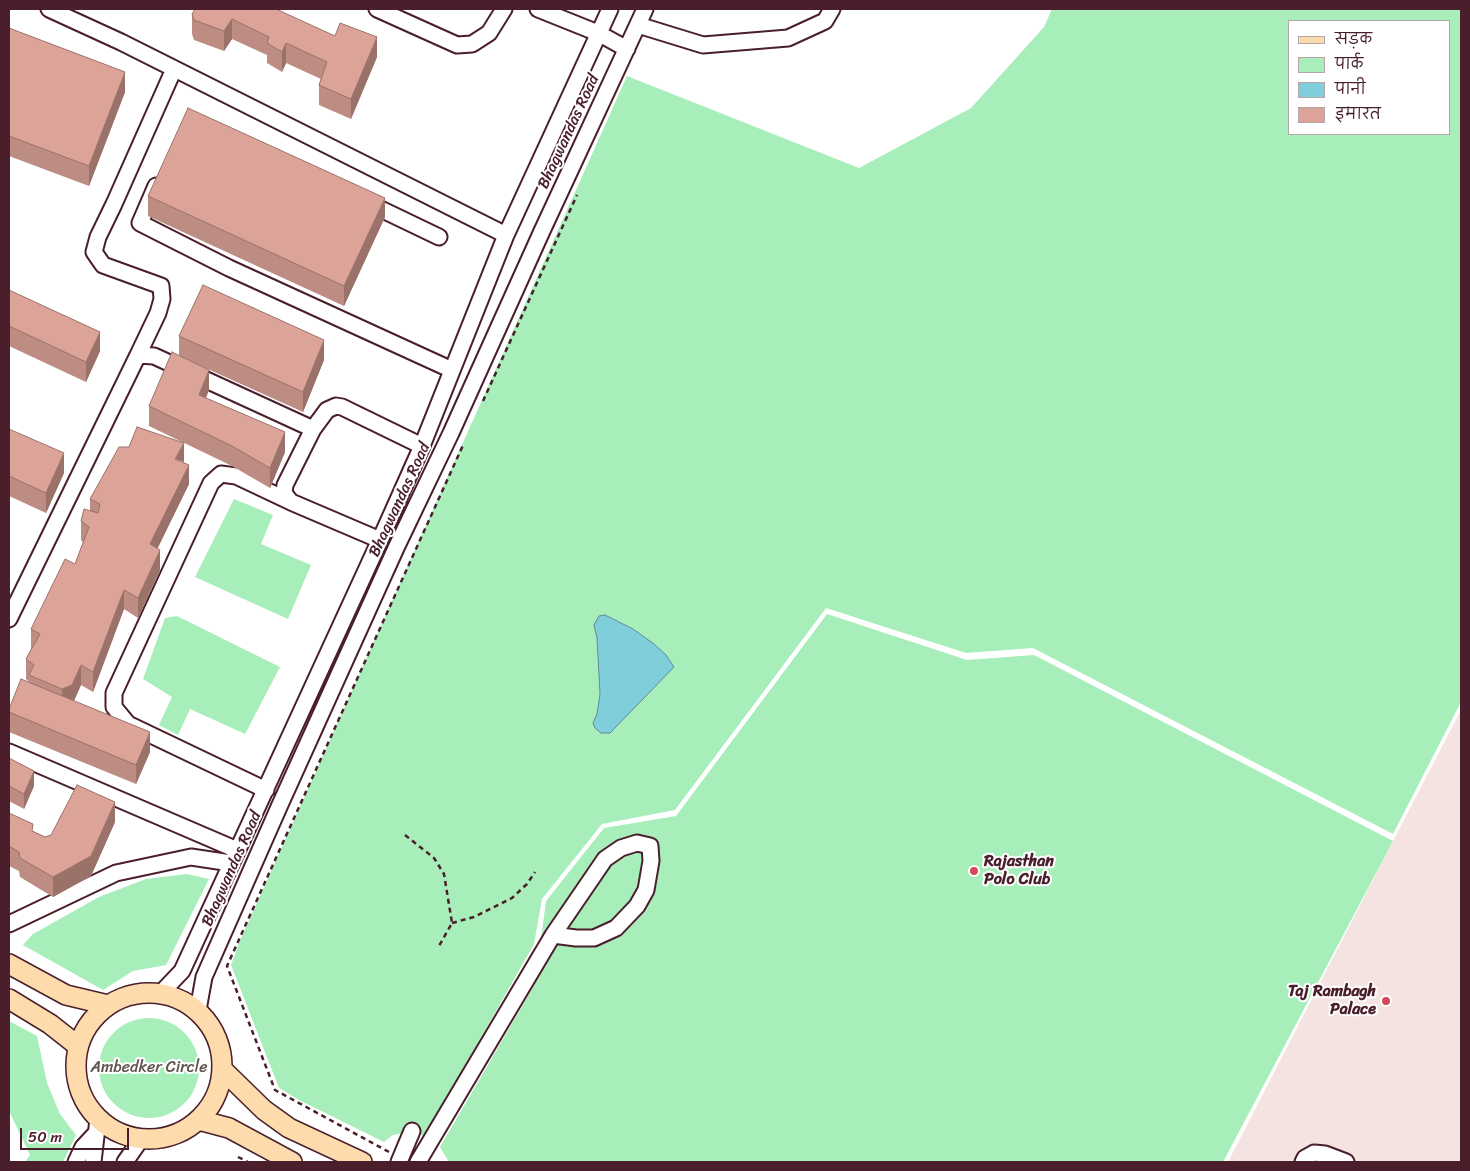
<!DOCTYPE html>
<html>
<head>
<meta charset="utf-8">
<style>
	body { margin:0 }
	#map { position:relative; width:1470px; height:1171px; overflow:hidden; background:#fff; font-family:Sriracha,"Playpen Sans Deva",sans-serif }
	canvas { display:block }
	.frame { position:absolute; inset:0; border:10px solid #4a1f2b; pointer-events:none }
	.legend { position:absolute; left:1288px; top:20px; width:162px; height:115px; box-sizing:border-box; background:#fff; border:1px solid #b7a5aa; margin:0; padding:6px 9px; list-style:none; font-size:15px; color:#4a1f2b }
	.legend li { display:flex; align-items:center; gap:10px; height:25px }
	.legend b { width:25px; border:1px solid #b7a5aa }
	.scale { position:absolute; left:20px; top:1128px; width:109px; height:22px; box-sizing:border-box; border:2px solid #4a1f2b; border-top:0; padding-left:6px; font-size:15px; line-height:18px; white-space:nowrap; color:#4a1f2b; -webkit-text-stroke:4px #fff; paint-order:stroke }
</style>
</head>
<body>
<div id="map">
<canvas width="1470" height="1171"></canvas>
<div class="frame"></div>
<ul class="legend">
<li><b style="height:6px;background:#fedbac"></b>सड़क</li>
<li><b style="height:14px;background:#a7eebb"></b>पार्क</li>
<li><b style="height:14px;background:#7ecedb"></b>पानी</li>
<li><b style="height:14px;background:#dca398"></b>इमारत</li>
</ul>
<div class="scale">50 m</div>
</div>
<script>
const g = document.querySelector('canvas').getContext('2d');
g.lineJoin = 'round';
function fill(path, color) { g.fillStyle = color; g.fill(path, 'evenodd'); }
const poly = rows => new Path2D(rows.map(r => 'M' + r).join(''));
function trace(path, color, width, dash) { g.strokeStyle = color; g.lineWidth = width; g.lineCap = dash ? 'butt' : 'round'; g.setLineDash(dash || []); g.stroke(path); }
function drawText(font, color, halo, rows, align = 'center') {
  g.font = font + ' Sriracha,sans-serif'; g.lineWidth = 4; g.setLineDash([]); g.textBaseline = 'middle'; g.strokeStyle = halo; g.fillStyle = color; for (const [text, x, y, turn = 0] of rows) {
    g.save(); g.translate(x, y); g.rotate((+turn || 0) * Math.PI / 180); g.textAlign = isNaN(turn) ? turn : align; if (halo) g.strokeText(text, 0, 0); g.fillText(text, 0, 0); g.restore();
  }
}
fill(poly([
	[1461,710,1461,1162,1228,1162,1393,841]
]), '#f4e3e0');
fill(poly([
	[1052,9,1461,9,1461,702,1393,834,1033,648,966,653,826,608,675,810,602,824,542,899,534,944,432,1124,423,1136,414,1131,393,1135,384,1142,299,1100,279,1088,231,965,239,943,627,76,859,168,971,108,1044,27],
	[1289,21,1449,21,1449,134,1289,134],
	[234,499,273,515,261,544,311,565,288,619,195,577],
	[827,614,967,660,1034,655,1393,841,1223,1162,449,1162,440,1147,535,984,546,901,604,828,676,816],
	[177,616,280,667,245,734,190,709,178,735,159,725,172,697,143,679,165,618],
	[187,874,209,879,166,965,133,971,103,990,23,945,33,934,99,897,146,879],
	'99 1068a50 50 0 1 1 100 0a50 50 0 1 1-100 0Z',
	[9,1021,37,1036,47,1083,60,1114,76,1135,63,1162,25,1162,30,1155,9,1111]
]), '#a7eebb');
const water = poly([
	[605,615,633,629,654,644,666,655,674,667,610,733,601,733,595,728,593,723,597,714,600,694,597,638,594,625,599,616,605,615]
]);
fill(water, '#7ecedb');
trace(water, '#698895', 1);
const minor = poly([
	[49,9,121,42,506,235],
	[377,9,457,45,472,44,489,33,504,9],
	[538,9,598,33,627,49],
	[638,25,703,45,788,38,825,21,832,9],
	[156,186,140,223,229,268,452,370],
	[366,202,439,237],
	[138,355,158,313,162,299,161,286,103,265,94,252,98,237,114,204,174,69],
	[313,429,285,485,284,493,291,502,380,540],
	[9,619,138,355,154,356,313,429,327,410,336,406,342,407,422,446],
	[9,752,237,850],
	[266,790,128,724,114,707,114,693,211,483,221,474,236,476,291,502],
	[9,924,116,873,191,857,231,863],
	[161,993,182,971,380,540,422,446,506,235,610,9],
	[198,1010,204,977,279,807,396,548,451,433,542,231,645,9],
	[76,1162,83,1147,97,1132],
	[93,1162,98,1119],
	[125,1162,141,1139],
	[399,1162,412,1131],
	[418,1162,553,935,605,859,621,848,637,843,650,846,651,861,646,890,637,906,616,928,594,938,576,938,553,935],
	[1303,1162,1305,1158,1314,1153,1325,1154,1346,1162]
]);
const major = poly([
	[9,964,66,995,108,1005],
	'76 1066a73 73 0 1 1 146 0a73 73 0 1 1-146 0Z',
	[9,999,50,1024,78,1046],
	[223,1070,264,1110,289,1128,362,1162],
	[199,1120,229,1128,292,1162]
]);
trace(minor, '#4a1f2b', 19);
trace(major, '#4a1f2b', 22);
trace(poly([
	[483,401,577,195],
	[405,835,434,858,444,874,452,923,439,946],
	[452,923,474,917,512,898,527,884,535,872],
	[389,1152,275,1090,227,966,464,443],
	[238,1157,248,1162]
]), '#4a1f2b', 2.5, [5, 4]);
trace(minor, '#fff', 15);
trace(major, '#fedbac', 19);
fill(poly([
	[195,9,377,57,351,119,319,105,319,85,321,79,286,63,282,72,267,63,267,55,232,39,224,51,194,40,192,34,192,14],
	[9,28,125,92,89,186,9,156],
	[148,196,385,217,344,306,148,216],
	[9,290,100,351,86,382,9,346],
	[179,336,324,360,303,412,179,356],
	[209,390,206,398,285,452,270,488,232,466,149,426,149,406],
	[9,429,64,473,46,513,9,496],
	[184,462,189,484,157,549,160,570,138,618,124,609,93,692,81,685,74,701,150,752,136,784,9,732,9,709,29,682,26,679,26,659,31,649,31,629,75,564,83,542,81,540,81,521,90,511,90,499],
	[9,758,34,786,24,809,9,801],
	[9,813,33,831,45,837,115,822,91,876,53,897,20,877,19,871,9,866]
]), '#bd8c83');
fill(poly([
	[232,19,232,39,224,51,224,31],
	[377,37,377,57,351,119,351,99],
	[286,43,286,63,282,72,282,52],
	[125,72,125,92,89,186,89,166],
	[385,198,385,217,344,306,344,286],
	[100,332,100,351,86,382,86,362],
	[324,340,324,360,303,412,303,392],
	[209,370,209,390,199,414,199,395],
	[285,432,285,452,270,488,270,468],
	[184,443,184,462,175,459],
	[64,453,64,473,46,513,46,493],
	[189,465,189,484,150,564,150,544],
	[160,550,160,570,138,618,138,598],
	[124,590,124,609,93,692,93,672],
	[81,665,81,685,72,705,62,709,62,689],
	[150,732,150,752,136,784,136,765],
	[34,771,34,786,24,809,24,794],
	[115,802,115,822,91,876,53,897,53,877]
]), '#9a726a');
const building = poly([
	[195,9,276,9,335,36,340,23,377,37,351,99,319,85,327,62,286,43,282,52,267,43,269,37,232,19,224,31,194,20,192,14,195,9],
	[9,28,125,72,89,166,9,136,9,28],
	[188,108,385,198,344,286,148,196,188,108],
	[203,285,324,340,303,392,179,336,203,285],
	[9,290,100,332,86,362,9,326,9,290],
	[172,352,209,370,199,395,285,432,270,468,232,446,149,406,172,352],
	[137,427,184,443,175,459,189,465,150,544,160,550,138,598,124,590,93,672,81,665,72,685,62,689,29,675,34,665,26,659,40,634,31,629,65,559,75,564,89,527,81,521,84,509,98,513,100,504,90,499,119,447,129,447,137,427],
	[9,429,64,453,46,493,9,476,9,429],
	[21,679,150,732,136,765,9,712,9,709,21,679],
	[9,758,34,771,24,794,9,786,9,758],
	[77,785,115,802,91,856,53,877,20,858,19,852,9,846,9,813,33,824,32,831,45,837,51,835,77,785]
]);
fill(building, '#dca398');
trace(building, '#9a726a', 1);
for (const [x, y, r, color] of [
	[974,871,5,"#d1495b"],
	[1386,1001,5,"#d1495b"]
]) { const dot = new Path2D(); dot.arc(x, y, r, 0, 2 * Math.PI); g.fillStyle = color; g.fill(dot); trace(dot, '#fff', 2); }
drawText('16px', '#4a1f2b', '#fff', [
	["Bhagwandas Road",569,132,-65],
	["Bhagwandas Road",400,500,-65],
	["Bhagwandas Road",232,869,-66]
]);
drawText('bold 16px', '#4a1f2b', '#fff', [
	["Rajasthan",984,862],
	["Polo Club",984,880],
	["Taj Rambagh",1376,992,"right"],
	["Palace",1376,1010,"right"]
], 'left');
drawText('16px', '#61534f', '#fff', [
	["Ambedker Circle",149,1068]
]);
</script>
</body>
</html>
